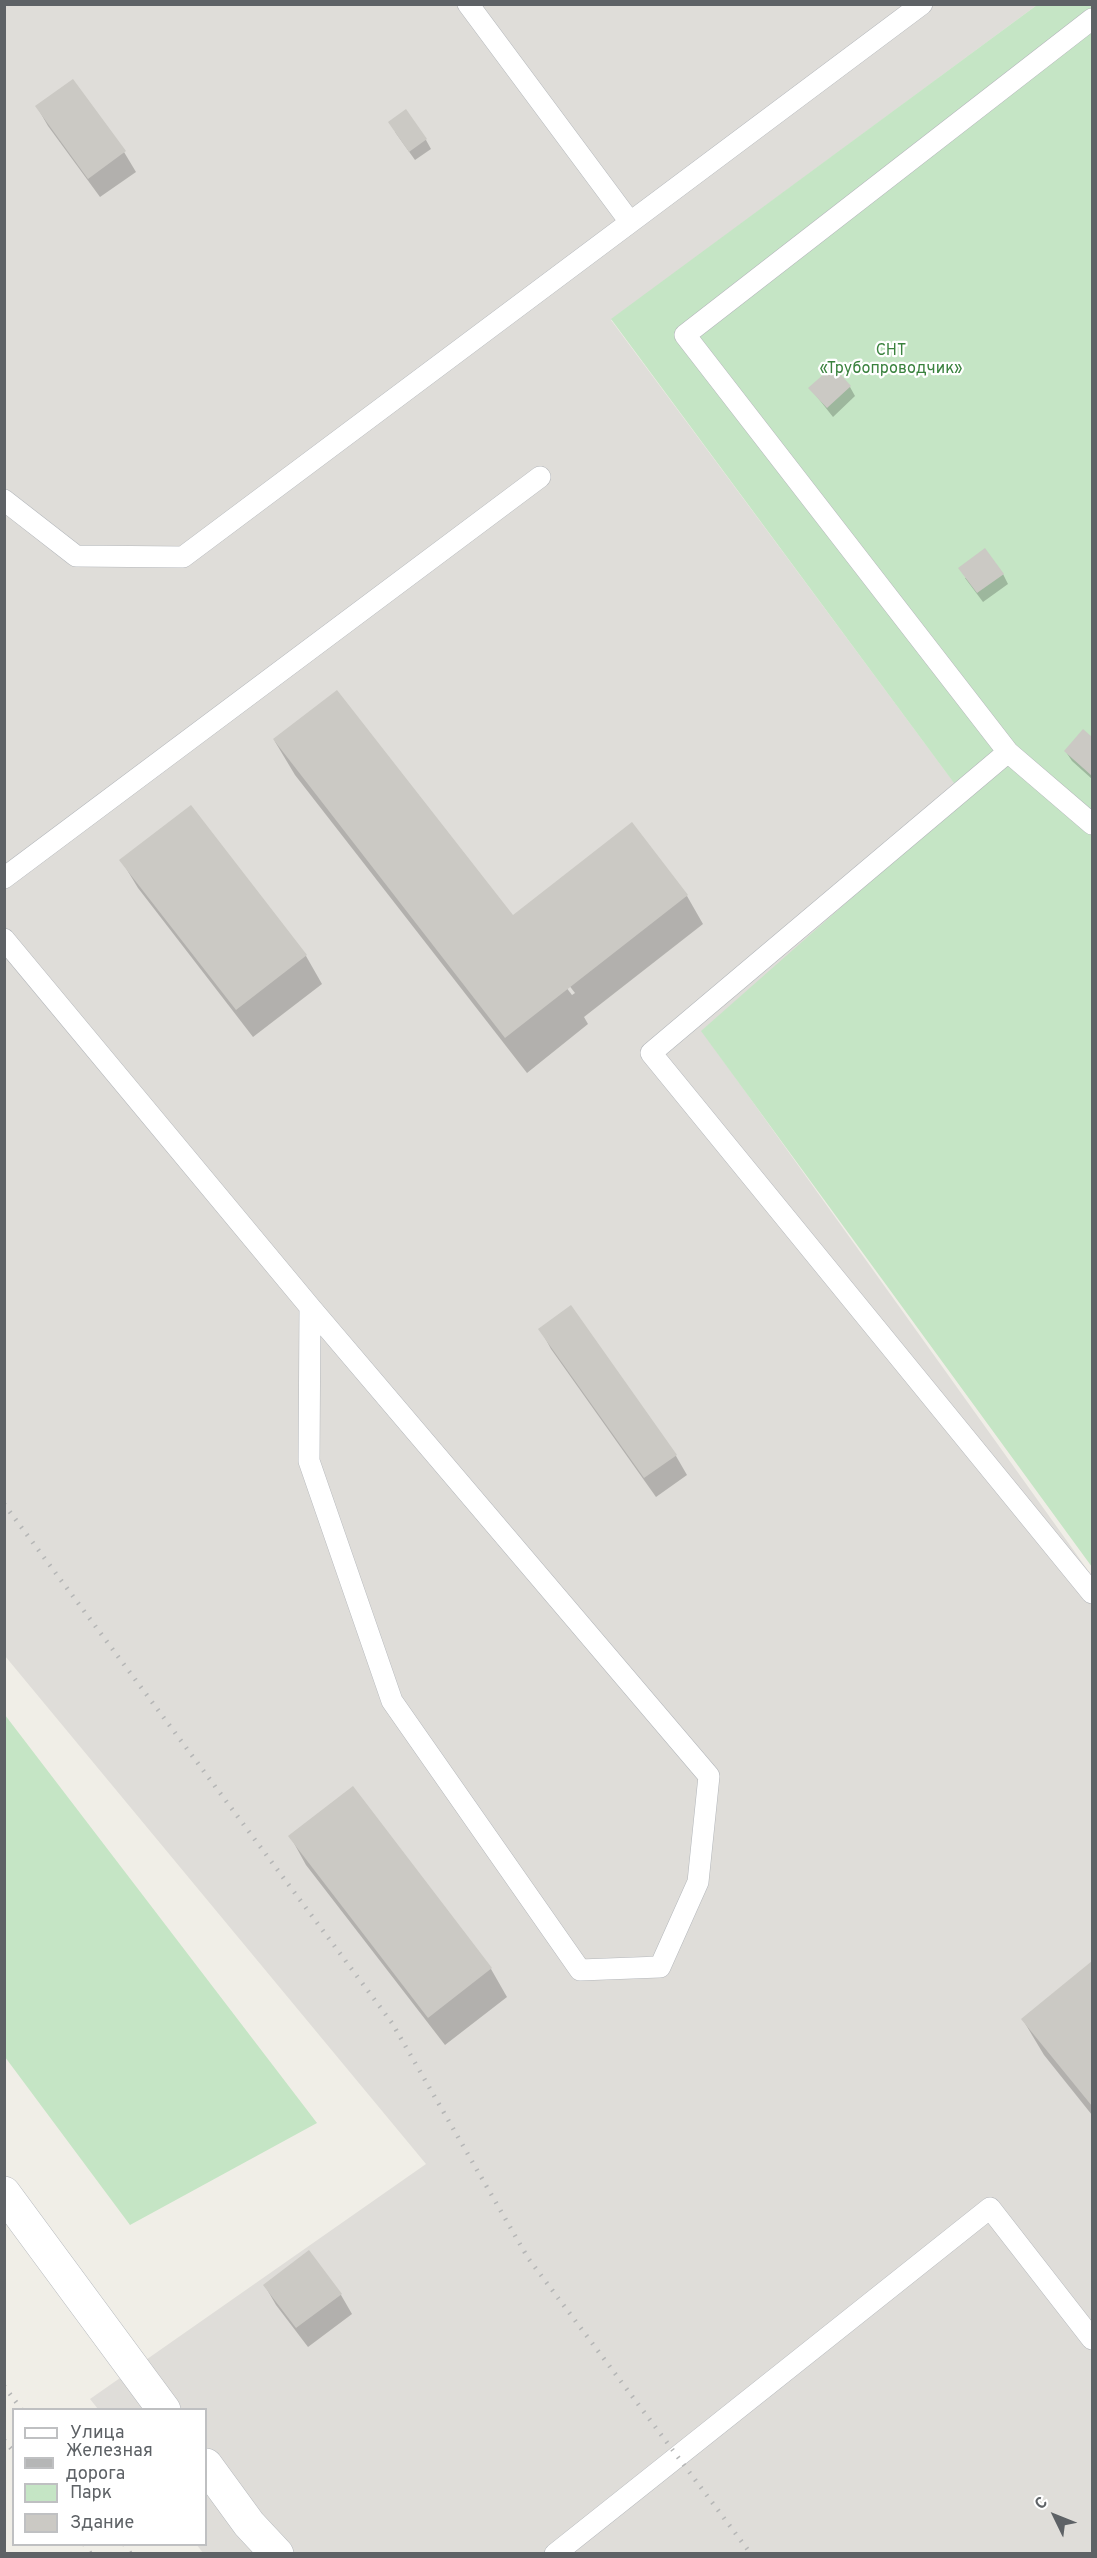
<!DOCTYPE html>
<html>
<head>
<meta charset="utf-8">
<style>
	body { margin:0 }
	#map { position:relative; width:1097px; height:2558px; overflow:hidden; background:#f0eee7; font-family:Overpass,sans-serif }
	canvas { display:block }
	.frame { position:absolute; inset:0; border:6px solid #5e6266; pointer-events:none }
	.legend { position:absolute; left:12px; top:2408px; width:195px; height:138px; box-sizing:border-box; background:#fff; border:2px solid #bfc0c2; margin:0; padding:8px 10px; list-style:none; font-size:18px; color:#5e6266 }
	.legend li { display:flex; align-items:center; gap:12px; height:30px }
	.legend b { width:30px; border:2px solid #bfc0c2 }
	.north { position:absolute; left:1025px; top:2486px; width:60px; height:60px; -webkit-text-stroke:4px #fff; paint-order:stroke; rotate:313deg; font-size:16px; font-weight:700; line-height:24px; text-align:center; color:#5e6266 }
	.north::after { content:''; display:block; margin:auto; width:21px; height:27px; background:#5e6266; clip-path:polygon(50% 0,100% 100%,50% 72%,0 100%) }
</style>
</head>
<body>
<div id="map">
<canvas width="1097" height="2558"></canvas>
<div class="frame"></div>
<ul class="legend">
<li><b style="height:8px;background:#fff"></b>Улица</li>
<li><b style="height:8px;background:#b5b6b6"></b>Железная дорога</li>
<li><b style="height:16px;background:#c5e5c5"></b>Парк</li>
<li><b style="height:16px;background:#cbc9c4"></b>Здание</li>
</ul>
<div class="north">С</div>
</div>
<script>
const g = document.querySelector('canvas').getContext('2d');
g.lineJoin = 'round';
function fill(path, color) { g.fillStyle = color; g.fill(path, 'evenodd'); }
const poly = rows => new Path2D(rows.map(r => 'M' + r).join(''));
function trace(path, color, width, dash) { g.strokeStyle = color; g.lineWidth = width; g.lineCap = dash ? 'butt' : 'round'; g.setLineDash(dash || []); g.stroke(path); }
function drawText(font, color, halo, rows, align = 'center') {
  g.font = font + ' Overpass,sans-serif'; g.lineWidth = 4.5; g.setLineDash([]); g.textBaseline = 'middle'; g.strokeStyle = halo; g.fillStyle = color; for (const [text, x, y, turn = 0] of rows) {
    g.save(); g.translate(x, y); g.rotate((+turn || 0) * Math.PI / 180); g.textAlign = isNaN(turn) ? turn : align; if (halo) g.strokeText(text, 0, 0); g.fillText(text, 0, 0); g.restore();
  }
}
fill(poly([
	[4,5,1037,5,611,320,966,799,702,1031,1092,1576,1092,2553,203,2553,197,2545,206,2544,206,2410,98,2409,90,2399,426,2164,5,1656]
]), '#dfddd9');
fill(poly([
	[1037,5,1092,5,1092,1567,701,1031,965,798,611,319],
	[5,1715,317,2123,130,2225,5,2057]
]), '#c5e5c5');
fill(poly([
	[73,81,124,152,136,172,100,197,48,126,37,107],
	[395,132,426,140,431,149,415,160],
	[850,387,855,396,833,417,810,388],
	[1003,574,1008,584,983,602,965,578],
	[1084,731,1092,739,1092,779,1072,761,1066,752],
	[274,740,517,923,687,896,703,924,584,1017,588,1024,527,1073,295,775],
	[530,940,534,940,575,993,572,995],
	[191,807,306,956,322,984,253,1037,138,888,121,860],
	[570,1307,676,1456,687,1475,656,1497,551,1349,540,1329],
	[352,1788,491,1969,507,1997,445,2045,306,1865,290,1836],
	[1092,1963,1092,2115,1044,2055,1023,2020],
	[265,2286,341,2295,352,2314,308,2347,276,2305]
]), '#0003');
fill(poly([
	[73,79,126,151,88,179,35,106],
	[406,109,427,139,409,152,388,122],
	[833,366,851,386,827,408,808,388],
	[985,548,1004,574,977,593,958,568],
	[337,690,513,915,632,822,688,895,505,1038,273,739],
	[1083,729,1092,737,1092,776,1064,751],
	[191,805,307,955,236,1010,119,860],
	[571,1305,677,1455,644,1478,538,1329],
	[353,1786,492,1968,428,2018,288,1836],
	[1092,1961,1092,2106,1021,2019],
	[309,2250,342,2294,296,2328,263,2285]
]), '#cbc9c4');
const lane = poly([
	[468,4,630,222],
	[1092,19,685,335,1008,752,1092,824],
	[4,500,76,556,183,557,922,4],
	[1008,752,651,1053,1092,1593],
	[4,878,540,477],
	[4,939,310,1307,709,1776,698,1882,660,1967,580,1970,392,1701,309,1461,310,1307],
	[555,2554,990,2208,1092,2339]
]);
const street = poly([
	[4,2193,164,2410],
	[206,2465,249,2524,277,2554]
]);
trace(lane, '#b4b7bb', 22);
trace(street, '#b4b7bb', 34);
trace(lane, '#fff', 21);
trace(street, '#fff', 33);
trace(poly([
	[4,1504,392,2023,528,2258,751,2554],
	[4,2386,22,2410],
	[4,2440,14,2452],
	[84,2544,91,2554],
	[124,2544,131,2554]
]), '#b5b6b6', 4.5, [1.5, 8]);
drawText('16px', '#3a823e', '#fff', [
	["СНТ",891,352],
	["«Трубопроводчик»",891,370]
]);
</script>
</body>
</html>
